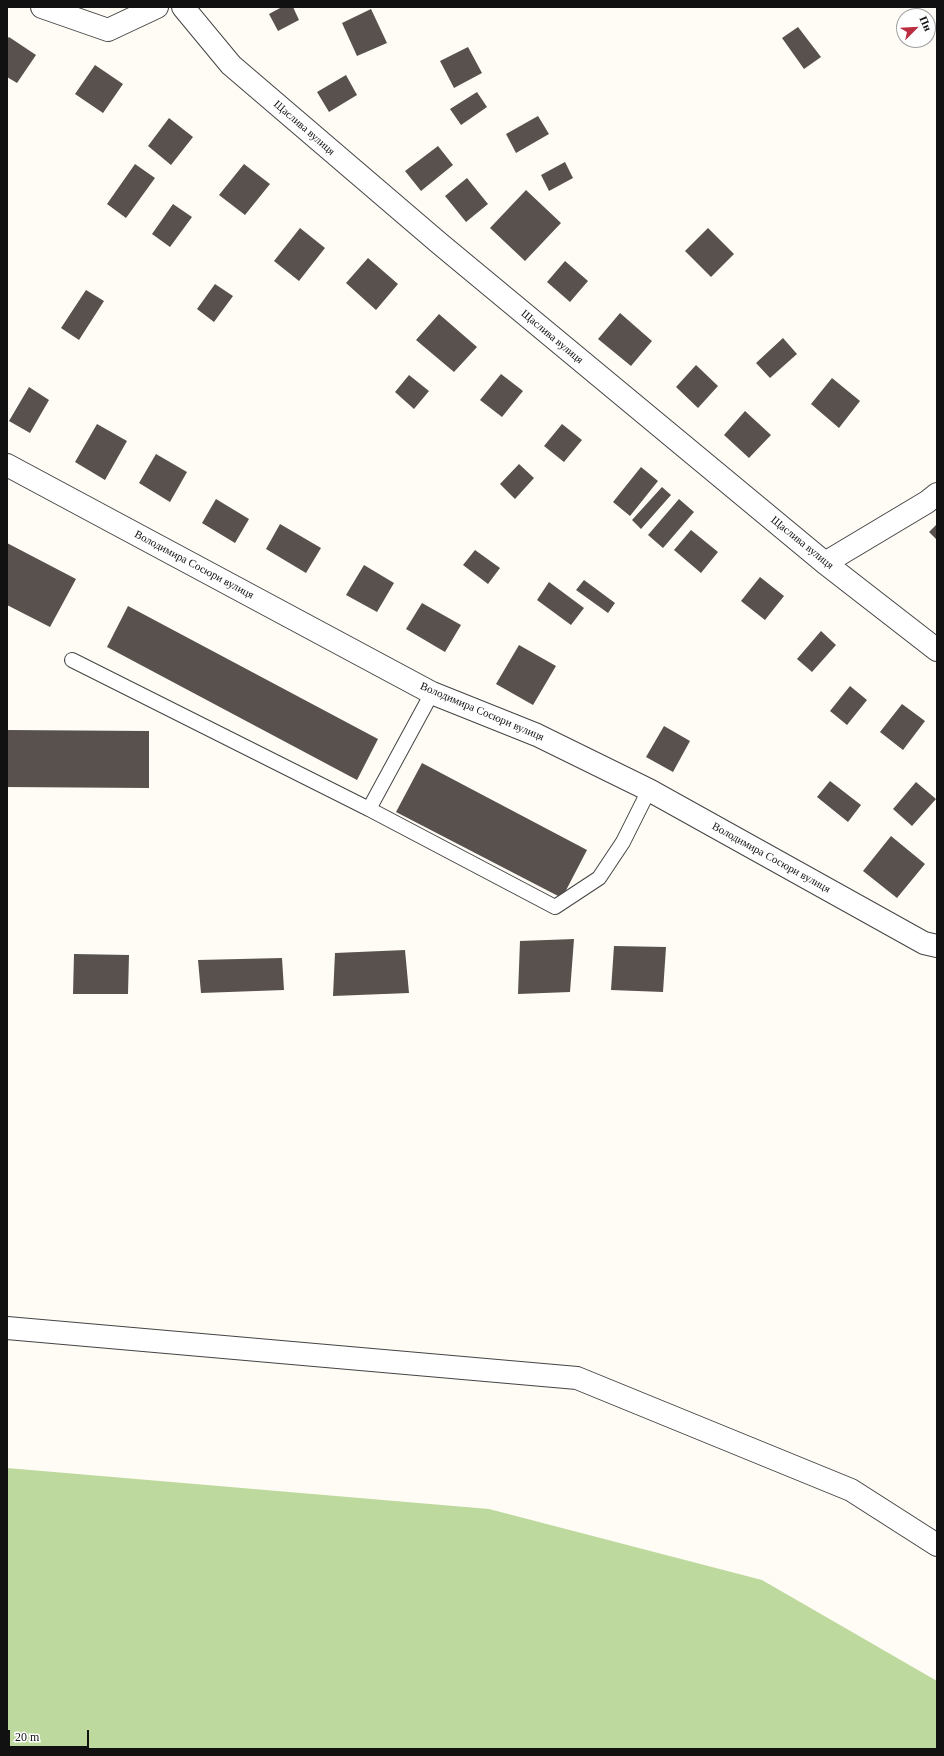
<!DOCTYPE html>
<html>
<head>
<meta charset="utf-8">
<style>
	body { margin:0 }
	#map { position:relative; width:944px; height:1756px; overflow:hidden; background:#fffcf5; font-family:"Times New Roman",serif }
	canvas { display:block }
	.frame { position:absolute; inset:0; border:8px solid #111; pointer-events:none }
	.north { position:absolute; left:896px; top:8px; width:40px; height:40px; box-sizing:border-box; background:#fff; border:1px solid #a0a0a0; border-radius:50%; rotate:66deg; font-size:11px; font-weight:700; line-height:16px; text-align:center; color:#111 }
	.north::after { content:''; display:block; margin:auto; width:14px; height:18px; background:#bc2d42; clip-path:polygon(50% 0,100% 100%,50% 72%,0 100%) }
	.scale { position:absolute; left:8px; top:1730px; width:81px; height:18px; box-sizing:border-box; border:2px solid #111; border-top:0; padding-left:5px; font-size:12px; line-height:14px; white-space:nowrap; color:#111; -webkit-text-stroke:3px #fff; paint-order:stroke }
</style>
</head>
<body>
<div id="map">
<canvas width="944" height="1756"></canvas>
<div class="frame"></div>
<div class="north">Пн</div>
<div class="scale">20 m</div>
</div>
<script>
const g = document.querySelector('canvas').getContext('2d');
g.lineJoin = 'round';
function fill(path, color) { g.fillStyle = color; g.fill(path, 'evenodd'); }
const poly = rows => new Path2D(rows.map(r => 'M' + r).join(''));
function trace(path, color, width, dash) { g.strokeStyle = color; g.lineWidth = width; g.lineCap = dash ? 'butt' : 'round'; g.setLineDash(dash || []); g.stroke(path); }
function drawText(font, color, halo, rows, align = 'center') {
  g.font = font + ' "Times New Roman",serif'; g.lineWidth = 4; g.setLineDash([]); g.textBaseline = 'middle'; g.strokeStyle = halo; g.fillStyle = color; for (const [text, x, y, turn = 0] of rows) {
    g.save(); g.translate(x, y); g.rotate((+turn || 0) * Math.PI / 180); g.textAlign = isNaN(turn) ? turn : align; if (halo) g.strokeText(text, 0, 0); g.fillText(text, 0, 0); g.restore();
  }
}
fill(poly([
	[7,1468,489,1509,762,1580,937,1681,937,1749,7,1749]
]), '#bed99e');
fill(poly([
	[282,7,293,7,299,20,278,31,269,14],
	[371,9,387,43,357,56,342,23],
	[798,27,821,57,804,69,782,38],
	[9,37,36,55,17,83,7,77,7,39],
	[468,47,482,73,454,88,440,61],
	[95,65,123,84,103,113,75,94],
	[346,75,357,95,329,112,317,92],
	[477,92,487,107,461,125,450,109],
	[538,116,549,134,516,153,506,134],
	[169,118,193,137,171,165,148,146],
	[438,146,453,165,421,191,405,171],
	[565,162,573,178,549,191,541,175],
	[135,164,155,178,126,218,107,204],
	[244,164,270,184,245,215,219,195],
	[467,178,488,204,466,222,445,196],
	[526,190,561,223,525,261,490,228],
	[173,204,192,217,170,247,152,234],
	[300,228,325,248,299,281,274,261],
	[708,228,734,254,711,277,685,251],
	[368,258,398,284,376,310,346,283],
	[565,261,588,281,570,302,547,282],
	[215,284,233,296,214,322,197,309],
	[86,290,104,301,79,340,61,328],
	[620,313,652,341,631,366,598,339],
	[439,314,477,347,454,372,416,340],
	[783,338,797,354,770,378,756,363],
	[696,365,718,386,698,408,676,387],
	[501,374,523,391,502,417,480,400],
	[409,375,429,391,414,409,395,392],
	[832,378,860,401,839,428,811,404],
	[29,387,49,400,30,433,9,421],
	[745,411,771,435,749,458,724,435],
	[97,424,127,441,105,480,75,462],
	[562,424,582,440,564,462,544,446],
	[156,454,187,472,170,502,139,483],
	[519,464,534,478,515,499,500,484],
	[641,467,658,481,630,516,613,502],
	[662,487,671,495,641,529,632,520],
	[216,499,249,519,235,543,202,523],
	[679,499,694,512,663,548,648,535],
	[280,524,321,548,306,573,266,549],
	[937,524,937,540,929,532],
	[691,530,718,552,701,573,674,550],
	[7,543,76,579,50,627,7,605],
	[475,550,500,568,488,584,463,565],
	[364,565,394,583,377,612,346,595],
	[760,577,784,596,765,620,741,601],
	[584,580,615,603,608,613,576,590],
	[549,582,584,608,571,625,537,600],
	[422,603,461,625,445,652,406,629],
	[128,606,378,739,357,780,107,647],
	[821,631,836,645,812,672,797,659],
	[519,645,556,666,533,705,496,684],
	[850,686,867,700,847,725,830,711],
	[902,704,925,721,903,750,880,732],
	[664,726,690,741,673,772,646,757],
	[7,730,149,731,149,788,7,787],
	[422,763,587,850,562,898,396,812],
	[830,781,861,805,848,822,817,797],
	[916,782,936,799,912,826,893,809],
	[891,836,925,864,897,898,863,871],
	[574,939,570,992,518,994,520,941],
	[614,946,666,947,663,992,611,990],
	[405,950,409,993,333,996,335,953],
	[74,954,129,955,128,994,73,994],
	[282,958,284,990,201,993,198,960]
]), '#59514d');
const lane = poly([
	[72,660,369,809,432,693],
	[369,809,555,907,599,878,623,842,649,790]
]);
const street = poly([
	[42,7,108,30,157,7],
	[183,7,231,65,439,243,825,563,937,650],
	[7,465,432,693,537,735,649,790,924,943,937,946],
	[825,563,927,502,937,494],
	[7,1328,577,1378,851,1490,937,1545]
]);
trace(lane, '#444', 16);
trace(street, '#444', 24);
trace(lane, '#fff', 14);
trace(street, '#fff', 22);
drawText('11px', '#111', '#fff', [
	["Щаслива вулиця",304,128,41],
	["Щаслива вулиця",552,337,40],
	["Щаслива вулиця",802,543,39],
	["Володимира Сосюри вулиця",194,565,28],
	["Володимира Сосюри вулиця",482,712,23],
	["Володимира Сосюри вулиця",771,858,29]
]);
</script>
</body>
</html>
